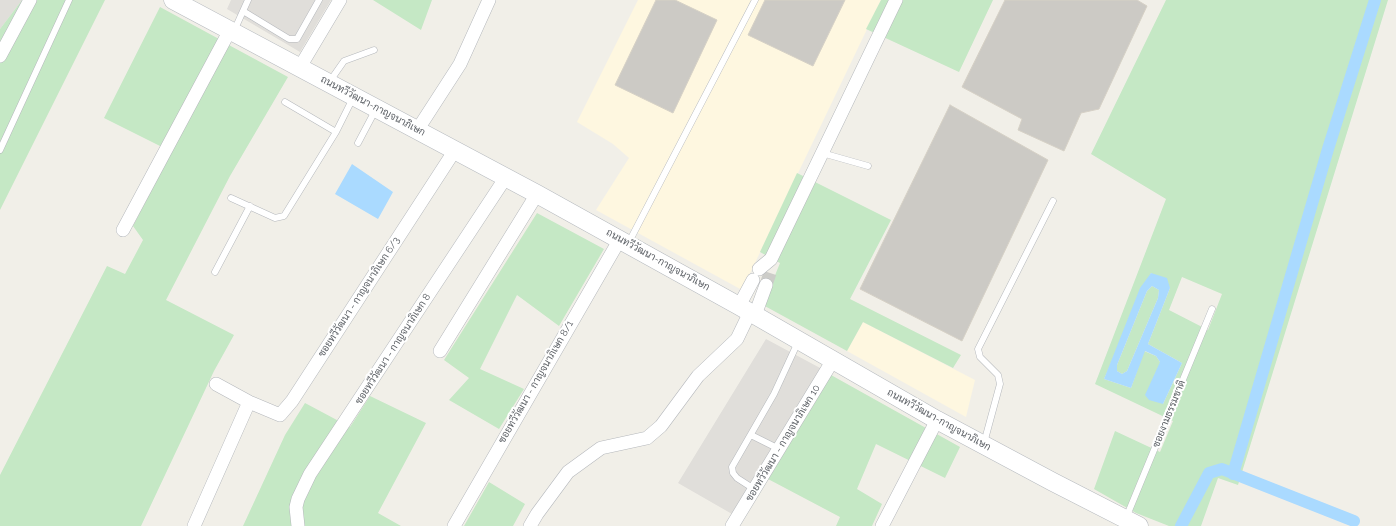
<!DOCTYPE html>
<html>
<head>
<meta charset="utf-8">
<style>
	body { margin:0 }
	canvas { display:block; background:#f1efe8 }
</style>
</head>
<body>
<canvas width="1396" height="526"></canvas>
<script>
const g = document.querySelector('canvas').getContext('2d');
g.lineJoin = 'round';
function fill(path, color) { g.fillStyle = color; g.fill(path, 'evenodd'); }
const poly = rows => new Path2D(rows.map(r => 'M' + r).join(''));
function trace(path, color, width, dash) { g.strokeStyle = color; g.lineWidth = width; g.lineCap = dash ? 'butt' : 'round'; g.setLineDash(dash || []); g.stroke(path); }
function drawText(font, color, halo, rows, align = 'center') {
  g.font = font + ' Raleway,Sarabun,sans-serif'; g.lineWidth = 4; g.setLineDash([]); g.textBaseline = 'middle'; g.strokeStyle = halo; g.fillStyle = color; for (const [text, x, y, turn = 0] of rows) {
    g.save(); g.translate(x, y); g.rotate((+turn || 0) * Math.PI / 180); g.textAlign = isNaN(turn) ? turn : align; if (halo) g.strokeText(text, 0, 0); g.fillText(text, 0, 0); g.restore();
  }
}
fill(poly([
	[638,0,881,0,742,290,596,210,629,158,613,144,577,122],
	[863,322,975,380,966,417,847,351]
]), '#fef7e0');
fill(poly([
	[0,0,22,0,0,29],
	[231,0,331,0,300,52,227,9],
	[766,339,822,369,732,514,678,483]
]), '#e0deda');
fill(poly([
	[22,0,105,0,0,210,0,29],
	[373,0,432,0,421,30],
	[881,0,993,0,959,72,866,29],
	[1166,0,1388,0,1238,485,1218,478,1201,526,1169,526,1136,513,1094,489,1115,431,1160,452,1173,421,1095,384,1166,199,1091,154],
	[1151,273,1170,288,1148,344,1182,363,1163,404,1160,362,1156,356,1144,351,1131,388,1104,379],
	[1182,277,1222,294,1208,330,1169,310],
	[160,7,219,39,162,147,104,118],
	[227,44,288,77,230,176,166,300,234,335,214,371,141,526,0,526,0,475,107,266,125,274,143,240,133,226],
	[797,173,891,220,850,299,961,355,953,368,863,322,847,351,763,305,780,263,760,252],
	[537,213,604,249,559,326,517,295,480,369,524,389,499,429,449,400,469,378,444,360],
	[1152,286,1159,290,1158,298,1127,371,1122,374,1117,371,1117,365,1147,291],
	[831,375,960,447,945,478,876,444,857,489,882,504,872,526,836,526,840,517,768,479,797,428],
	[370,396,426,423,378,513,401,526,243,526,285,435,305,403,350,427],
	[489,482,525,504,513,526,464,526]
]), '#c5e8c5');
fill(poly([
	[352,164,393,192,378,219,335,194],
	[1151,273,1167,278,1170,288,1148,344,1182,363,1163,404,1149,400,1145,395,1160,362,1156,356,1145,351,1131,388,1104,379,1140,288],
	[1152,286,1159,290,1158,298,1127,371,1122,374,1117,371,1117,365,1147,291]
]), '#aadaff');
trace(poly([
	[1233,474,1328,149,1375,0],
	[1181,526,1209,473,1222,469,1354,521]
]), '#aadaff', 12);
const building = poly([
	[656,0,675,0,717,20,673,113,615,85,656,0],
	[765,0,845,0,813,66,748,35,765,0],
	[1005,0,1137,0,1147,6,1099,109,1081,113,1064,151,1018,130,1022,119,962,87,1005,0],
	[950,105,1048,160,962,341,860,289,950,105]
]);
fill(building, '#cccac5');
trace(building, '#d6d1c6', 1);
trace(poly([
	[766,285,770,273]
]), '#ccccc8', 13, [13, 6]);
const lane = poly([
	[243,11,289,39,297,39,319,0],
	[234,31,248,0],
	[330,81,344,61,374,50],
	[285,102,336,132],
	[358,143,376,109],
	[0,150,69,0],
	[822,153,868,166],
	[231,198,275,218,284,216,336,132,353,98],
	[629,242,755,0],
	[215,272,250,206],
	[751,435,779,449],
	[984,443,1000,384,998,375,980,357,978,349,1053,201],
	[754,489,737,478,733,473,732,467,774,394,798,342],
	[1126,518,1212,309]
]);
const street = poly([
	[0,56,30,0],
	[300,67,340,0],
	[418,129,460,64,489,0],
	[123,230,230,30],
	[759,269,771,259,896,0],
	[739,306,753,280],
	[755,315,766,285],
	[440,351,537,194],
	[216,384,249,402,280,415,292,401,455,150],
	[194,526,249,402],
	[298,526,296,507,298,499,310,474,506,177],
	[454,526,620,239],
	[530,526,537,514,568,472,601,448,647,438,661,426,698,376,737,339,750,312],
	[732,526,833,360],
	[882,526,937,420]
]);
const secondary = poly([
	[173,0,537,194,739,306,937,420,1053,482,1139,526]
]);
trace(lane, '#b5b8bc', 7);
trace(street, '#b5b8bc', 14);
trace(secondary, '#b6babf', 19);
trace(lane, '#fff', 6);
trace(street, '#fff', 13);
trace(secondary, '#fff', 18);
drawText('10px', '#5f6368', '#fff', [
	["ถนนทวีวัฒนา-กาญจนาภิเษก",373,106,28],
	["ถนนทวีวัฒนา-กาญจนาภิเษก",658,260,29],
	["ซอยทวีวัฒนา - กาญจนาภิเษก 6/3",359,297,-57],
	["ซอยทวีวัฒนา - กาญจนาภิเษก 8",393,349,-57],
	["ซอยทวีวัฒนา - กาญจนาภิเษก 8/1",536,382,-60],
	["ซอยงามธรรมชาติ",1169,414,-68],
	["ถนนทวีวัฒนา-กาญจนาภิเษก",939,420,29],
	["ซอยทวีวัฒนา - กาญจนาภิเษก 10",783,443,-59]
]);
</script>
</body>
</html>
